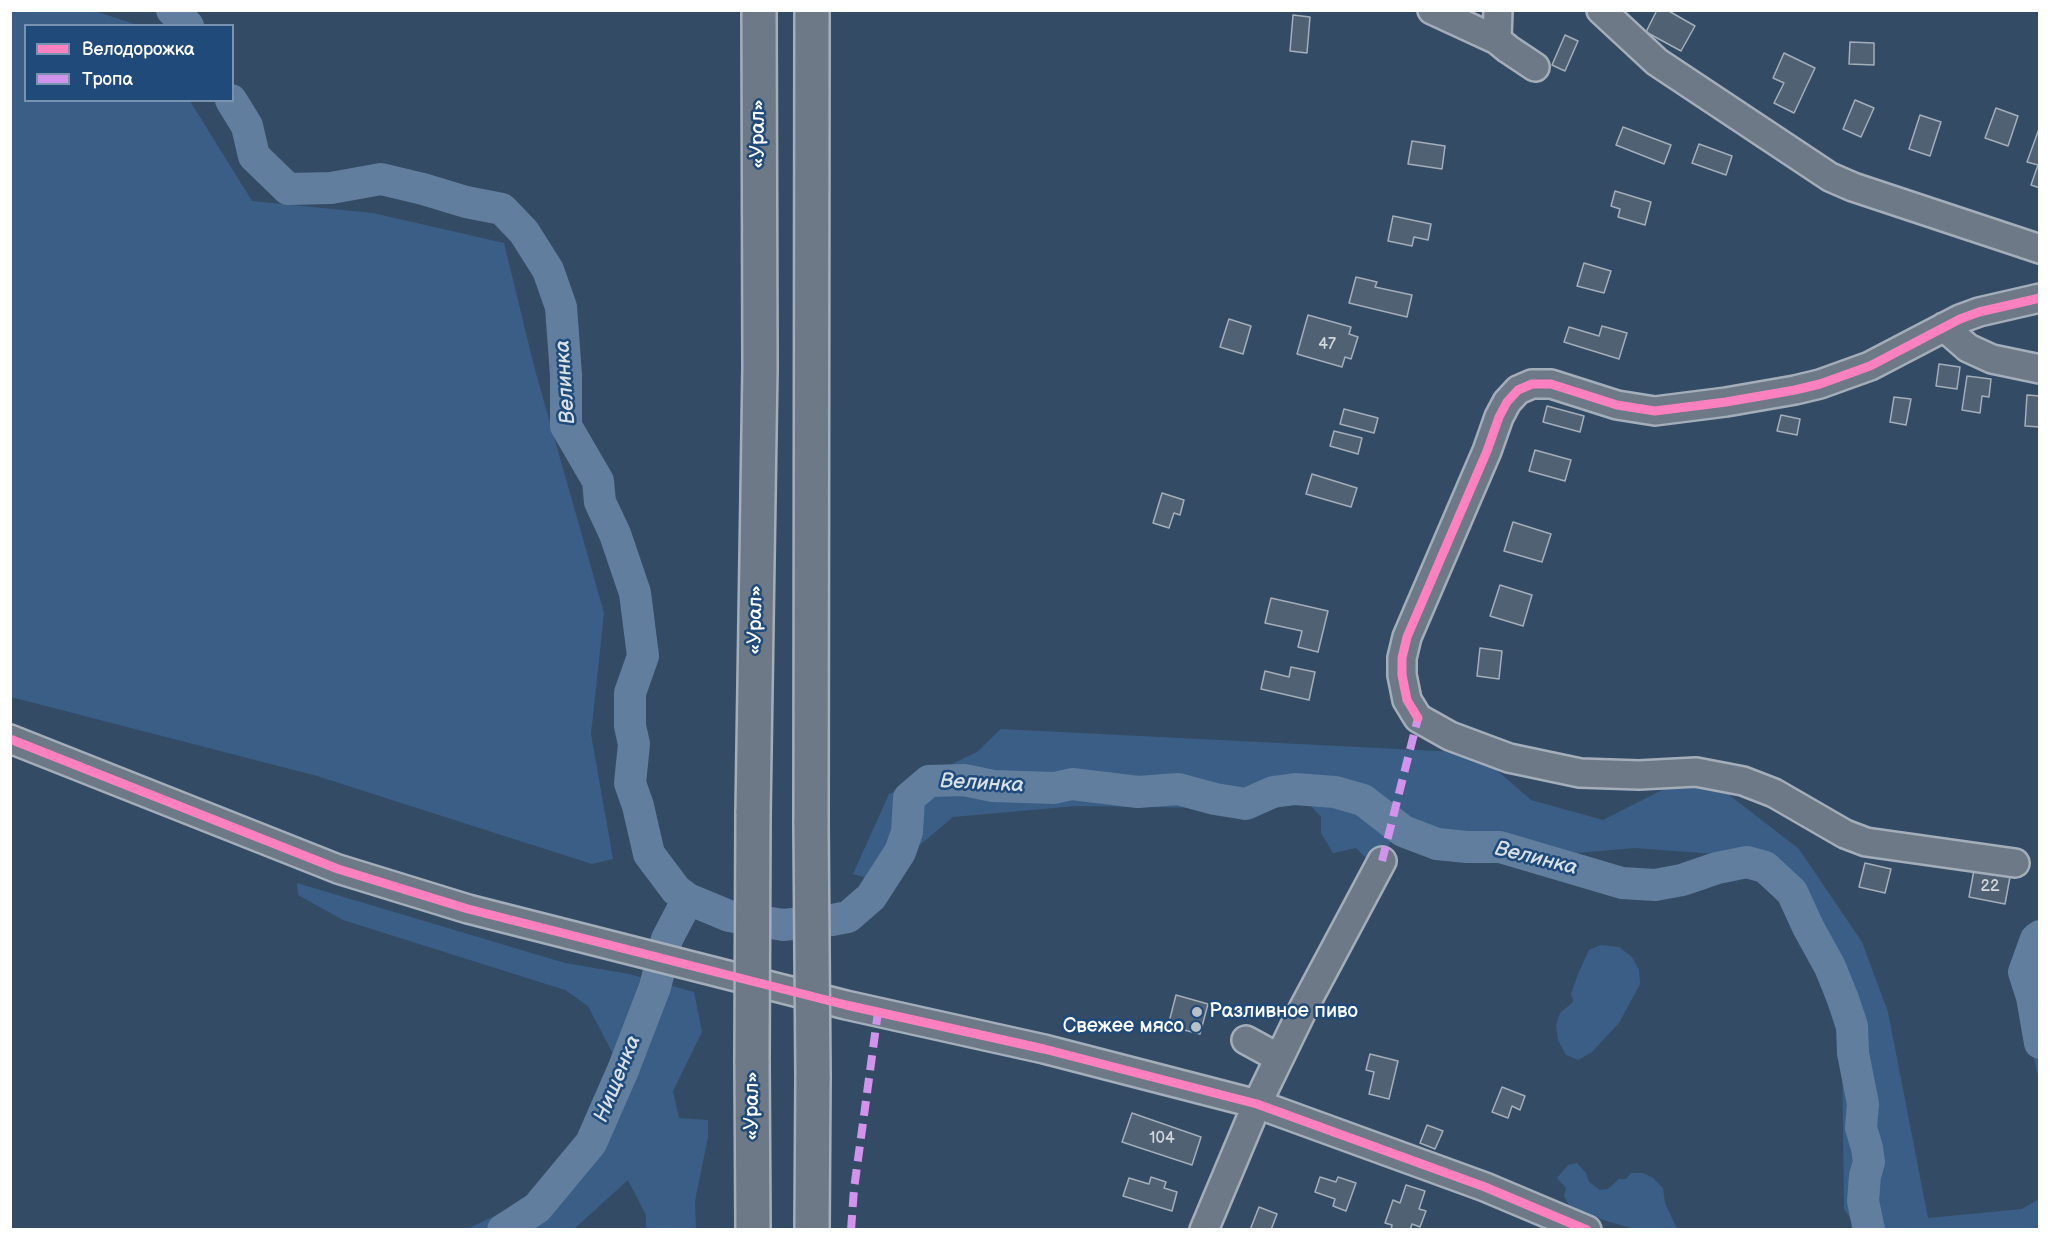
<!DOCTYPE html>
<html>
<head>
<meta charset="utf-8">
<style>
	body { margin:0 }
	#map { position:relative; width:2050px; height:1240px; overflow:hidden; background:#344b65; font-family:"Balsamiq Sans",sans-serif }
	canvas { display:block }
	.frame { position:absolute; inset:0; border:12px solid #fff; pointer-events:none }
	.legend { position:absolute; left:24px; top:24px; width:210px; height:78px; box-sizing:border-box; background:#1f4a7a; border:2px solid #7992af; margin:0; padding:8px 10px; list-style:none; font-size:18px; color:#fff }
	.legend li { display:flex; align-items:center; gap:12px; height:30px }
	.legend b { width:30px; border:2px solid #7992af }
</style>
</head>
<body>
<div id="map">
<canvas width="2050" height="1240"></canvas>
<div class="frame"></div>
<ul class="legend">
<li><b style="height:8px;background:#ff80c0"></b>Велодорожка</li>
<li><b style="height:8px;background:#d193ec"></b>Тропа</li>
</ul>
</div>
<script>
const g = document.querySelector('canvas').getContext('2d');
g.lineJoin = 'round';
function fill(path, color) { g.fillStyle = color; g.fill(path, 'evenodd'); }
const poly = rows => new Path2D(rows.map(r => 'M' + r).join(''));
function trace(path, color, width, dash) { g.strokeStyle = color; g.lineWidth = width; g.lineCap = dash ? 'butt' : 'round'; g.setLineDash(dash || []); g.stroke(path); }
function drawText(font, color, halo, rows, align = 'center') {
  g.font = font + ' "Balsamiq Sans",sans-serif'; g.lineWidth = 5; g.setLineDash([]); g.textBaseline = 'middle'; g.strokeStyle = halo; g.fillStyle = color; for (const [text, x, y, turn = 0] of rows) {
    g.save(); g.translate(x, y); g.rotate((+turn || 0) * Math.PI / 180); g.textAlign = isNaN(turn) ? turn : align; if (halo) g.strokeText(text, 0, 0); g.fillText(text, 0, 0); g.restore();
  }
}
fill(poly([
	[10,11,95,11,137,25,26,26,26,100,190,101,252,201,373,213,504,243,535,370,604,613,591,734,613,859,592,864,317,776,11,697],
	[1001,729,1477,753,1531,800,1603,820,1672,785,1715,784,1799,849,1862,942,1888,1012,1928,1218,2022,1209,2039,1199,2039,1229,1858,1229,1844,1209,1842,1049,1807,942,1769,858,1635,848,1506,859,1392,840,1376,868,1356,848,1333,853,1321,833,1321,817,1308,803,1210,808,1076,806,953,817,920,845,892,885,853,874,889,794,977,752],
	[297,883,565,963,629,974,694,992,702,1032,673,1091,679,1118,708,1120,708,1137,695,1201,696,1229,646,1229,646,1215,628,1180,574,1229,467,1229,520,1204,536,1188,583,1128,595,1096,607,1076,613,1054,588,1006,565,990,343,920,298,895],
	[2039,943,2039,1076,2037,1072,2020,993],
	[1601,945,1619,947,1632,957,1639,970,1640,984,1619,1023,1592,1052,1578,1060,1566,1055,1558,1040,1556,1025,1560,1013,1573,1002,1571,994,1578,974,1589,950],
	[1577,1163,1586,1173,1589,1182,1600,1190,1608,1189,1619,1179,1626,1179,1631,1173,1643,1173,1653,1178,1663,1188,1665,1203,1677,1229,1634,1229,1603,1220,1569,1205,1564,1196,1566,1188,1557,1178,1568,1165]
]), '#3b5e86');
trace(poly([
	[172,10,188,26],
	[231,100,247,126,254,156,288,189,331,188,381,179,423,189,466,202,502,209,524,232,548,270,561,307,566,375,566,426,598,481,600,502,615,534,635,593,643,656,630,693,630,726,634,744,630,783,638,806,649,854,676,890,688,899,729,916,783,925,832,920,848,917,871,897,900,852,907,832,909,798,929,781,964,780,993,786,1054,788,1072,784,1138,792,1178,789,1215,799,1246,804,1273,792,1295,789,1335,792,1363,800,1403,831,1437,844,1467,847,1500,847,1622,883,1655,885,1682,880,1717,868,1747,862,1765,867,1792,892,1808,927,1830,967,1843,999,1852,1026,1853,1053,1863,1104,1861,1128,1867,1148,1869,1162,1865,1176,1863,1201,1869,1230],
	[2040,936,2036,939,2024,972,2032,997,2040,1043],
	[503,1230,537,1208,591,1143,623,1070,655,987,667,939,688,899]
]), '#617e9e', 32);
const building = poly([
	[1657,10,1667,10,1695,26,1681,51,1646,32,1657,10],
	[1293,15,1310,17,1307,53,1290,51,1293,15],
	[1565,35,1578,41,1565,71,1552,65,1565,35],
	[1850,42,1874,43,1874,65,1849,64,1850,42],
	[1784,53,1815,68,1794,113,1774,103,1784,83,1773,78,1784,53],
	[1855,100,1874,108,1861,137,1843,129,1855,100],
	[1996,108,2018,116,2008,146,1985,138,1996,108],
	[1920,115,1941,122,1930,156,1909,149,1920,115],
	[2040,126,2040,188,2031,185,2038,165,2027,162,2040,126],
	[1623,127,1671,145,1664,164,1616,145,1623,127],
	[1412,141,1445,146,1442,169,1408,164,1412,141],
	[1699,144,1732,156,1726,175,1692,163,1699,144],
	[1615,191,1651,202,1645,225,1618,217,1620,209,1611,206,1615,191],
	[1393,216,1431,224,1428,240,1414,237,1412,246,1388,241,1393,216],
	[1584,263,1611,271,1604,293,1577,286,1584,263],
	[1356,277,1377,282,1375,287,1412,295,1407,317,1349,303,1356,277],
	[1308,315,1351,327,1349,334,1358,337,1351,359,1345,357,1342,367,1297,354,1308,315],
	[1229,319,1251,326,1243,354,1220,347,1229,319],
	[1602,326,1627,333,1619,359,1564,342,1569,327,1599,336,1602,326],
	[1939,364,1960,367,1957,389,1936,386,1939,364],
	[1967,376,1991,379,1989,397,1982,396,1980,413,1962,410,1967,376],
	[2027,395,2040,396,2040,427,2025,426,2027,395],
	[1894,397,1911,399,1906,425,1890,422,1894,397],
	[1547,406,1584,416,1580,432,1543,422,1547,406],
	[1344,409,1378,418,1374,433,1340,424,1344,409],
	[1781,415,1800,419,1797,435,1777,431,1781,415],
	[1334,431,1362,438,1358,454,1330,446,1334,431],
	[1535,450,1571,460,1565,481,1529,471,1535,450],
	[1312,474,1357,488,1351,507,1306,494,1312,474],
	[1162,493,1184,500,1180,515,1174,513,1169,528,1153,523,1162,493],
	[1513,522,1551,534,1542,562,1504,551,1513,522],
	[1500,585,1532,595,1523,626,1490,616,1500,585],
	[1271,598,1328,611,1318,652,1298,647,1302,631,1265,623,1271,598],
	[1480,648,1502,651,1499,679,1477,676,1480,648],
	[1291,667,1315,672,1309,700,1261,689,1265,671,1289,677,1291,667],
	[1865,863,1891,869,1885,893,1859,887,1865,863],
	[1974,870,2010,877,2005,904,1969,897,1974,870],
	[1176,995,1208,1004,1200,1034,1168,1026,1176,995],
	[1370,1054,1398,1061,1389,1099,1369,1094,1374,1072,1366,1070,1370,1054],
	[1502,1087,1525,1096,1520,1110,1512,1106,1508,1118,1492,1112,1502,1087],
	[1132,1113,1201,1137,1192,1165,1122,1142,1132,1113],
	[1427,1125,1443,1131,1435,1149,1420,1143,1427,1125],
	[1151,1177,1166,1182,1164,1188,1177,1192,1172,1211,1123,1196,1129,1178,1149,1184,1151,1177],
	[1320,1177,1336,1182,1338,1177,1356,1183,1346,1211,1333,1206,1335,1199,1315,1192,1320,1177],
	[1406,1185,1425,1191,1419,1209,1426,1211,1420,1227,1412,1224,1410,1230,1391,1230,1392,1225,1385,1223,1393,1200,1400,1203,1406,1185],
	[1259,1207,1277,1214,1271,1230,1250,1230,1259,1207]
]);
fill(building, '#506174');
trace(building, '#a4aeba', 1.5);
const minor = poly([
	[1432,10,1497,40],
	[1498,10,1497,40,1508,49,1535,67],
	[1601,10,1657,62,1830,177,1853,187,2040,249],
	[1944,327,1968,348,1992,359,2040,369],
	[10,739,338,869,468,909,846,1005,1044,1049,1257,1104,1485,1187,1587,1230],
	[2015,863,1866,842,1845,834,1774,793,1743,781,1696,772,1639,775,1580,773,1509,758,1450,736,1418,718,1407,700,1402,675,1402,658,1407,637,1487,451,1499,417,1507,402,1518,390,1532,384,1551,384,1617,405,1655,411,1726,402,1795,390,1820,384,1870,366,1960,319,1979,312,2040,298],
	[1246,1040,1279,1058],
	[1204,1230,1257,1104,1304,1007,1382,861]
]);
const highway = poly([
	[753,813,760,368,759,10],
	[811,824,812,10],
	[752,1061,753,1230],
	[812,1230,813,1077]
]);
trace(minor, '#a4aeba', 32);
trace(highway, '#a4aeba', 38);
trace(minor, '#6d7986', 27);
trace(highway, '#6d7986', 33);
const highwayBridge = poly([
	[811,824,813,1077],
	[752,1061,753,813]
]);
trace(highwayBridge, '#a4aeba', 38, []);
trace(highwayBridge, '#6d7986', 33);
trace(poly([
	[1382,861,1418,718],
	[851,1230,854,1189,878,1012]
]), '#d193ec', 8, [15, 8]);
trace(poly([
	[1418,718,1407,700,1402,675,1402,658,1407,637,1487,451,1499,417,1507,402,1518,390,1532,384,1551,384,1617,405,1655,411,1726,402,1795,390,1820,384,1870,366,1960,319,1979,312,2040,298],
	[10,739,338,869,468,909,846,1005,1044,1049,1257,1104,1485,1187,1587,1230]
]), '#ff80c0', 9);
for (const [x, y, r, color] of [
	[1197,1012,6,"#b8c0c9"],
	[1196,1027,6,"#b8c0c9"]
]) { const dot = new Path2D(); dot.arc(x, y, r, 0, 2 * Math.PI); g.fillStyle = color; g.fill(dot); trace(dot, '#1f4a7a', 2); }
drawText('16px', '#d3d8dc', null, [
	["47",1327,345],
	["22",1990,887],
	["104",1162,1139]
]);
drawText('20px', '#fff', '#1f4a7a', [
	["«Урал»",759,134,-90],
	["«Урал»",756,620,-89],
	["«Урал»",753,1106,-90]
]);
drawText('20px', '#fff', '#1f4a7a', [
	["Разливное пиво",1209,1012],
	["Свежее мясо",1184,1027,"right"]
], 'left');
drawText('italic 21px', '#d8e0e8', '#1f4a7a', [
	["Велинка",566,382,-94],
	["Велинка",982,784,3],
	["Велинка",1536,859,14],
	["Нищенка",618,1079,-68]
]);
</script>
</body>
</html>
